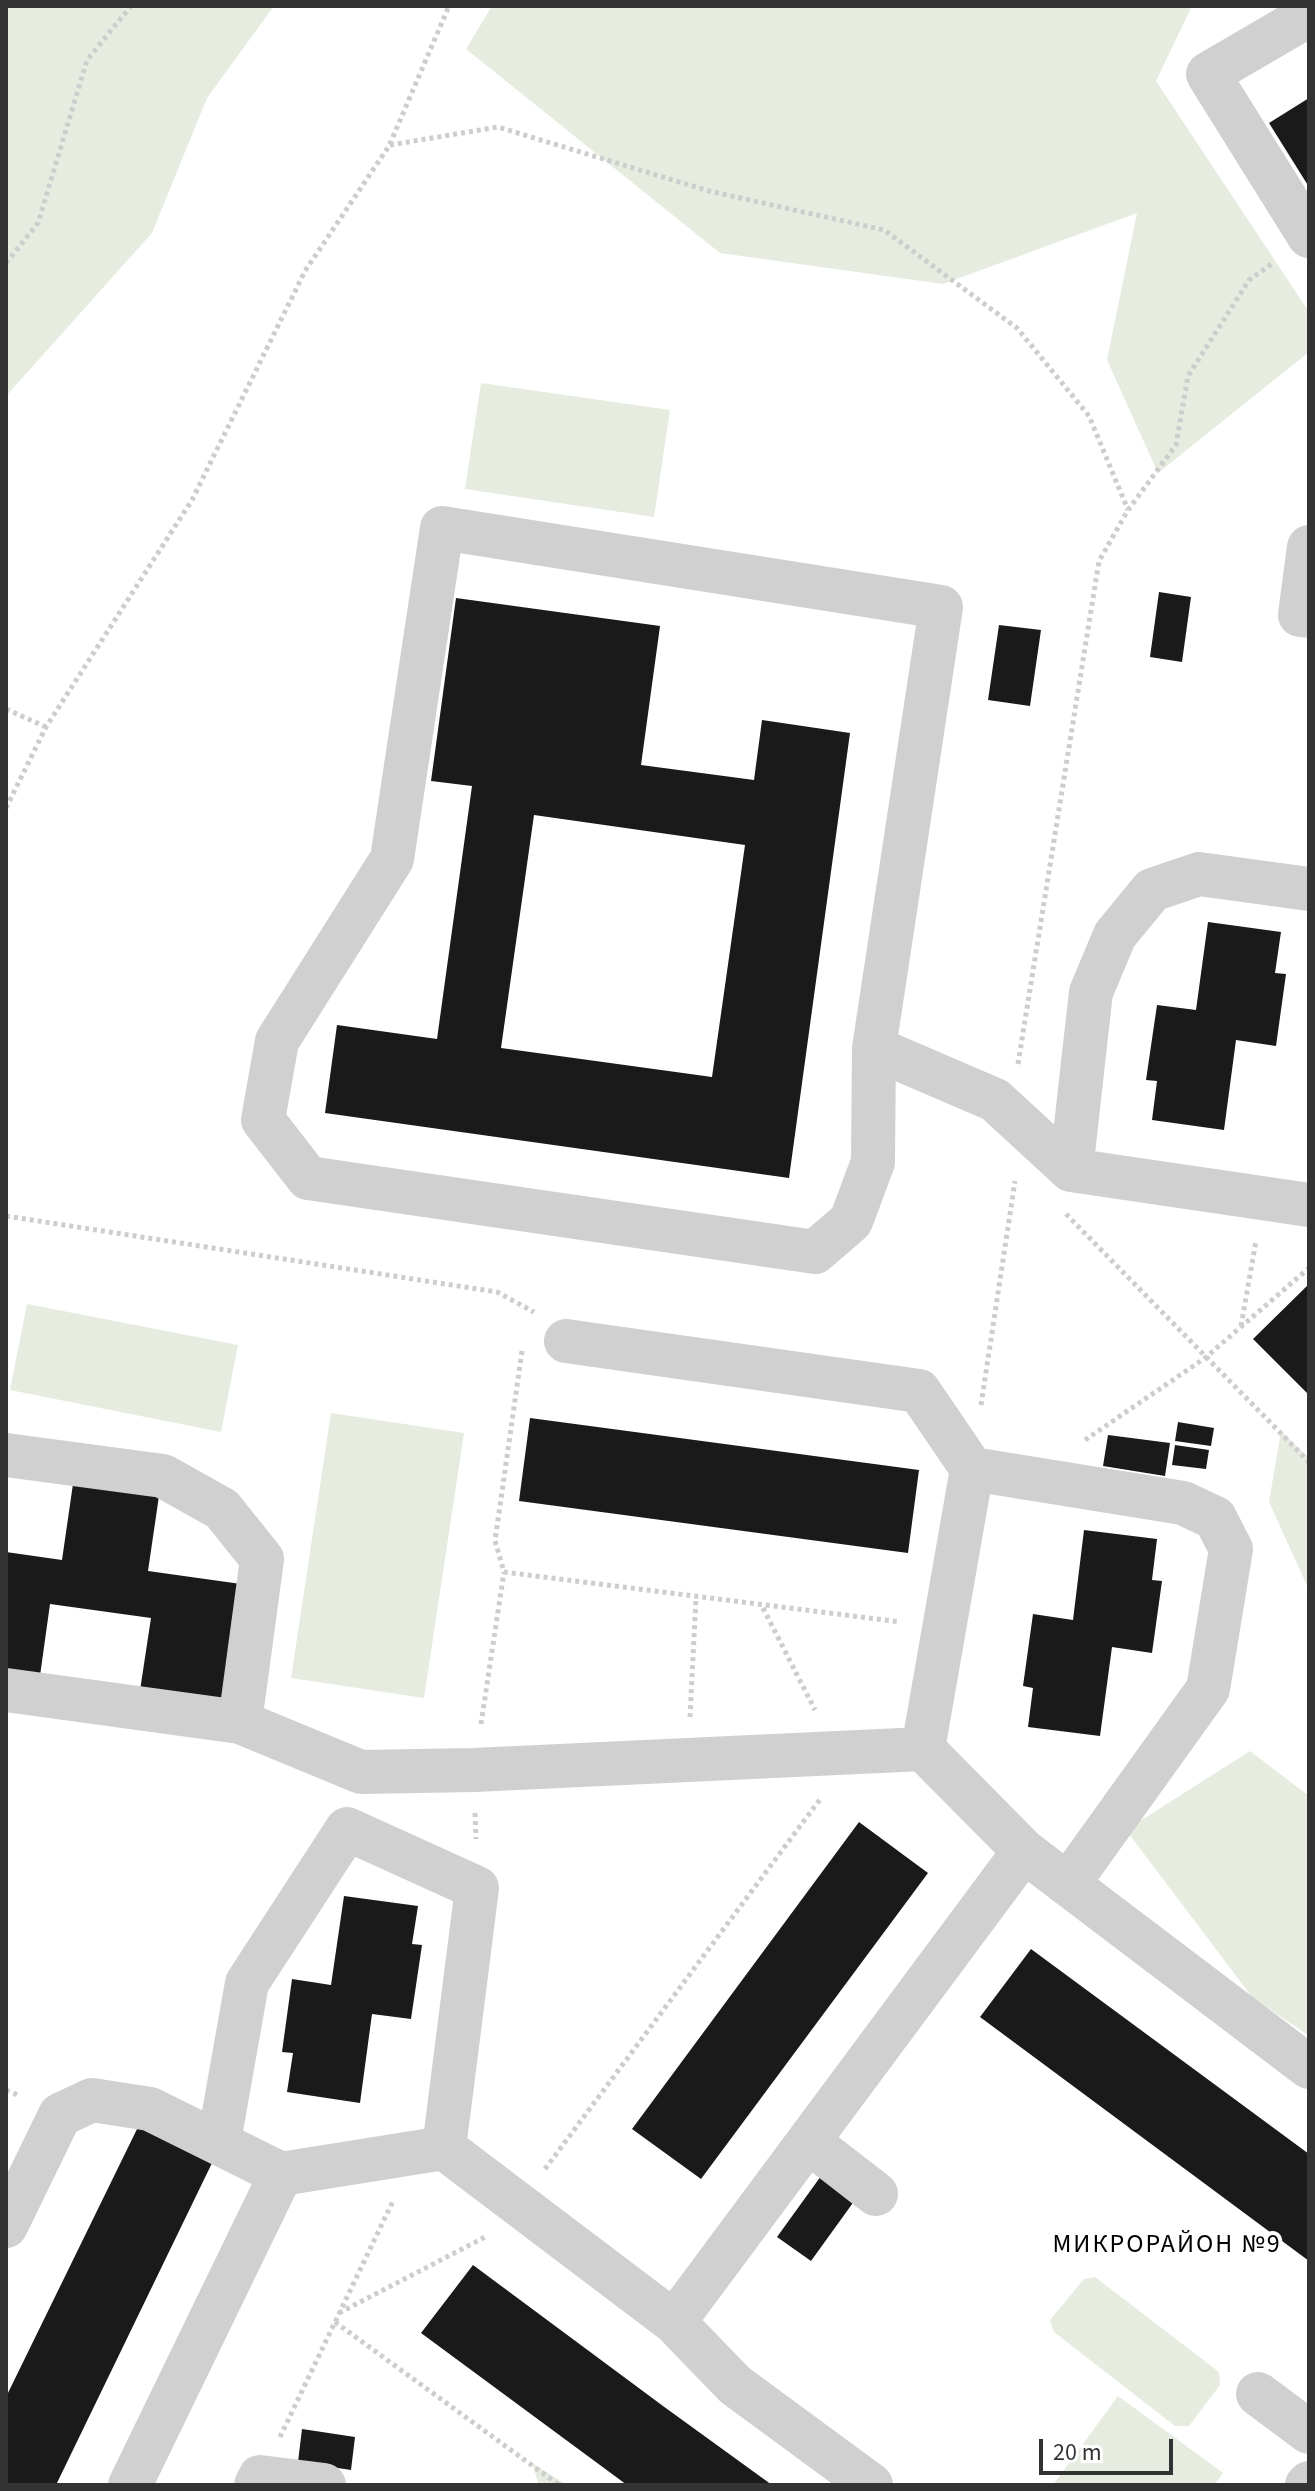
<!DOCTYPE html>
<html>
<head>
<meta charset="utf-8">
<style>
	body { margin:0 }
	#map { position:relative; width:1315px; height:2491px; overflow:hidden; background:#fff; font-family:"Source Sans 3",sans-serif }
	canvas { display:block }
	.frame { position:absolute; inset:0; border:8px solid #333; pointer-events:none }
	.scale { position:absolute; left:1039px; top:2439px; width:134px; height:36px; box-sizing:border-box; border:4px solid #333; border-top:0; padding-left:10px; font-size:24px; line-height:28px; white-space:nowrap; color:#333; -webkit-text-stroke:6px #fff; paint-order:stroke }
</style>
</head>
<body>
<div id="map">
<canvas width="1315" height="2491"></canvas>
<div class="frame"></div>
<div class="scale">20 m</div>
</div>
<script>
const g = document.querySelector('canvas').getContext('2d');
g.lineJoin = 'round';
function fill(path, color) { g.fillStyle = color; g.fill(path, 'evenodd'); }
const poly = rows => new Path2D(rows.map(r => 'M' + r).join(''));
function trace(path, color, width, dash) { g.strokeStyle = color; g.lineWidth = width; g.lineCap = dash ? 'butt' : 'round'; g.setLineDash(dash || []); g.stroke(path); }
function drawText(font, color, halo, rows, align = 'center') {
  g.font = font + ' "Source Sans 3",sans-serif'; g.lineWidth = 8; g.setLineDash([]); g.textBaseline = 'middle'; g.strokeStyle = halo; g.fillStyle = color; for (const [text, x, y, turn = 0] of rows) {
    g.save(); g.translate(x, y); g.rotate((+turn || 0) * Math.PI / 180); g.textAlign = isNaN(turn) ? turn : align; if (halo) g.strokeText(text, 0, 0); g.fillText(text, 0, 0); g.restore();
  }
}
fill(poly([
	[6,6,274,6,207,98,152,233,6,396],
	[492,6,1192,6,1156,81,1309,312,1309,352,1158,473,1107,360,1137,213,943,284,720,253,466,49],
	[481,383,670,410,654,517,465,489],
	[27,1304,238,1345,221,1432,10,1390],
	[331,1413,464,1433,424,1698,291,1678],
	[1281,1431,1309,1458,1309,1590,1269,1502],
	[1250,1751,1309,1796,1309,2036,1252,1997,1126,1830],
	[1095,2277,1219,2372,1220,2385,1189,2426,1175,2426,1054,2332,1050,2320,1084,2279],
	[1118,2396,1223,2473,1214,2485,1053,2485],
	[532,2463,567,2485,539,2485]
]), '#e6ecdf');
fill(poly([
	[1309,98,1309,187,1269,123],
	[1159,592,1191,597,1182,662,1150,657],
	[456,598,660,626,641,765,754,780,762,720,850,733,789,1178,325,1113,337,1025,437,1039,472,786,431,781],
	[534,815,745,845,712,1077,501,1048],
	[999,625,1041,630,1030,706,988,700],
	[1208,922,1281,932,1275,973,1286,974,1276,1046,1236,1040,1224,1130,1152,1120,1157,1081,1146,1080,1157,1005,1196,1010],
	[1309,1284,1309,1395,1253,1339],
	[530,1418,919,1470,908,1553,519,1501],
	[1178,1422,1214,1428,1211,1446,1175,1441],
	[1108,1435,1170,1443,1165,1476,1103,1466],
	[1175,1445,1209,1450,1206,1469,1172,1465],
	[74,1477,160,1489,148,1571,241,1584,224,1709,139,1697,151,1618,50,1604,39,1683,6,1679,6,1552,62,1560],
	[1084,1530,1157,1539,1152,1580,1162,1581,1152,1653,1112,1647,1100,1736,1028,1727,1033,1688,1023,1686,1033,1614,1073,1620],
	[859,1822,928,1873,701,2179,632,2129],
	[344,1896,418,1906,412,1944,422,1945,411,2019,372,2014,360,2103,287,2092,293,2053,282,2052,292,1979,331,1985],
	[1031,1949,1309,2154,1309,2261,980,2017],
	[139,2125,213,2161,56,2485,6,2485,6,2397],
	[821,2176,855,2200,811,2261,777,2237],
	[473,2265,663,2406,772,2485,627,2485,421,2333],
	[302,2429,355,2437,351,2470,298,2462]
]), '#1a1a1a');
trace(poly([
	[390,145,498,127,709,191,884,230,1017,328,1089,416,1128,510],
	[6,263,38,223,87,60,131,6],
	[6,709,46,727],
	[6,808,46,727,192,500,305,271,389,146,449,6],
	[1018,1064,1099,561,1128,510,1176,445,1188,376,1249,280,1273,263],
	[1066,1214,1309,1462],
	[6,1216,497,1292,534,1312],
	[1241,1326,1256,1241],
	[522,1351,495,1541,504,1572,900,1622],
	[981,1405,1015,1181],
	[1085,1440,1205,1358,1309,1268],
	[763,1608,815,1710],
	[690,1717,696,1598],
	[481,1724,504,1572],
	[475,1813,476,1839],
	[6,2090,20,2096],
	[545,2169,821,1798],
	[339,2313,487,2236],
	[335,2322,559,2485],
	[280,2437,393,2201]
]), '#cdcdcd', 5, [4, 4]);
trace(poly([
	[1309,15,1208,74,1309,236],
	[442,528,941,607,874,1048,873,1162,851,1221,815,1252,308,1178,263,1120,277,1041,392,859,442,528],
	[1309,547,1300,615,1309,616],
	[874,1048,995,1100,1071,1170,1309,1205],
	[1071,1170,1091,992,1115,935,1152,890,1199,874,1309,889],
	[566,1341,919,1391,972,1469,1183,1503,1215,1518,1231,1549,1208,1689,1068,1884],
	[6,1455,163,1476,222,1509,262,1559,240,1722],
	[972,1469,923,1749,1024,1851,1309,2067],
	[6,1690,240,1722,361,1772,474,1770,923,1749],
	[219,2141,247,1983,347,1829,477,1888,444,2148],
	[809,2142,876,2194],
	[6,2226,60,2115,92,2100,150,2109,281,2174],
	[674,2322,1024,1851],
	[1258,2394,1309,2432],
	[130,2485,281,2174,444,2148,674,2322,735,2385,871,2485],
	[256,2485,260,2477,324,2485],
	[1307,2485,1309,2483]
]), '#d0d0d0', 44);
g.letterSpacing = '2px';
drawText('26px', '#000', '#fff', [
	["МИКРОРАЙОН №9",1167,2246]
]);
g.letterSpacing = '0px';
</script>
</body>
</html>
